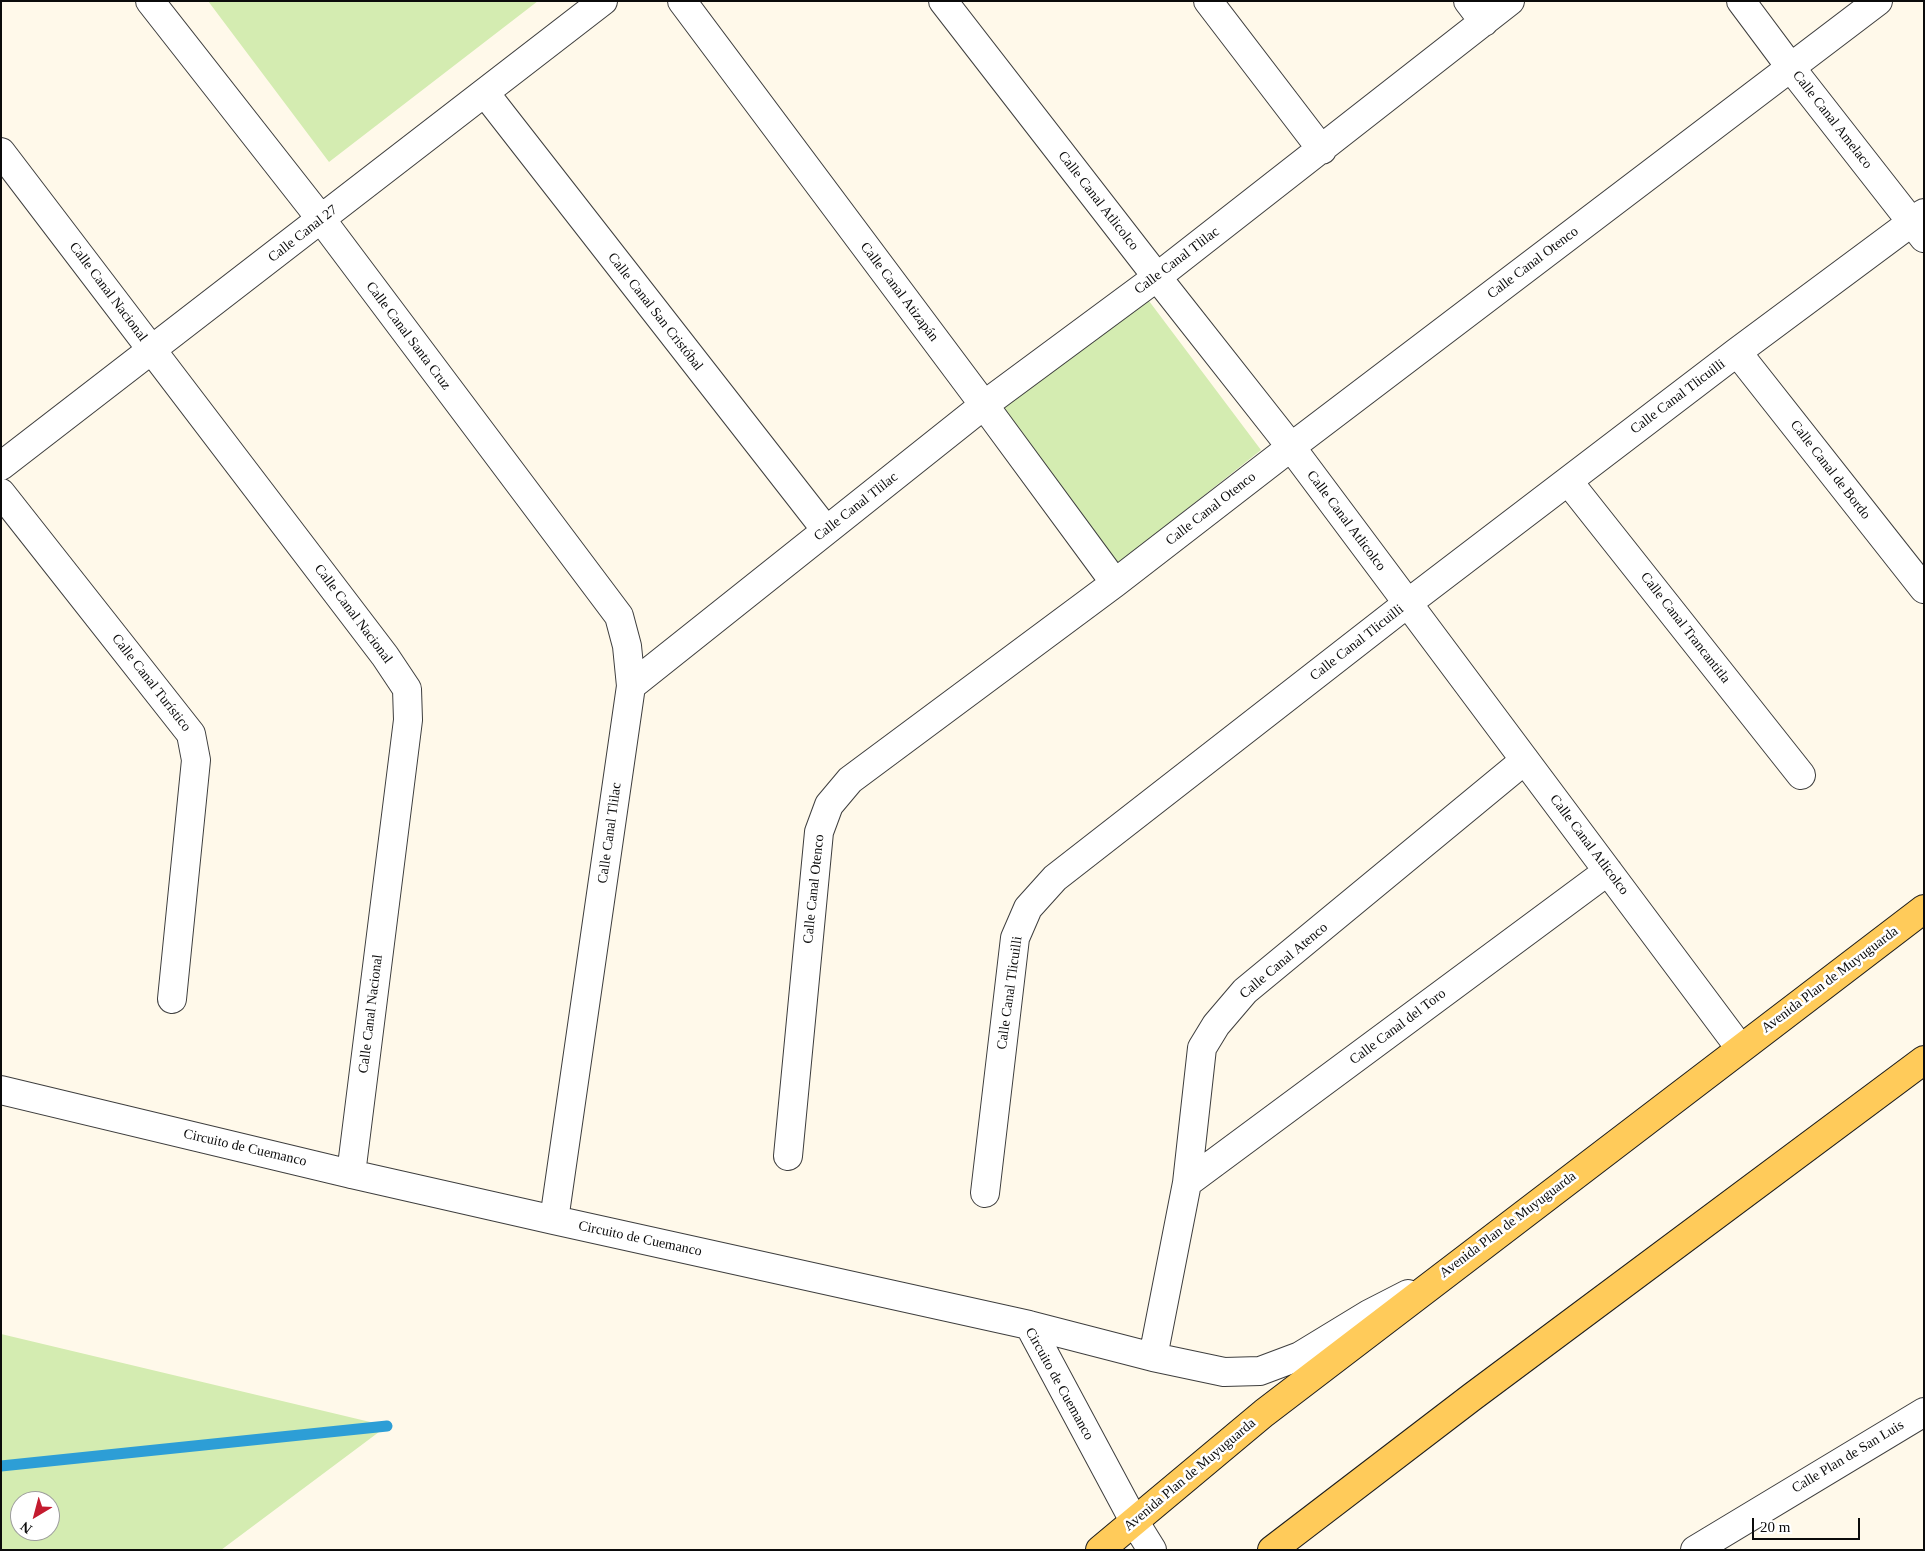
<!DOCTYPE html>
<html>
<head>
<meta charset="utf-8">
<style>
	body { margin:0 }
	#map { position:relative; width:1925px; height:1551px; overflow:hidden; background:#fff9ea; font-family:Georgia,serif }
	canvas { display:block }
	.frame { position:absolute; inset:0; border:2px solid #0b0b0b; pointer-events:none }
	.north { position:absolute; left:10px; top:1491px; width:50px; height:50px; box-sizing:border-box; background:#fff; border:1px solid #9d9d9d; border-radius:50%; rotate:217deg; font-size:14px; font-weight:700; line-height:20px; text-align:center; color:#0b0b0b }
	.north::after { content:''; display:block; margin:auto; width:18px; height:22px; background:#c41b2f; clip-path:polygon(50% 0,100% 100%,50% 72%,0 100%) }
	.scale { position:absolute; left:1752px; top:1518px; width:108px; height:22px; box-sizing:border-box; border:2px solid #0b0b0b; border-top:0; padding-left:6px; font-size:15px; line-height:18px; white-space:nowrap; color:#0b0b0b; -webkit-text-stroke:4px #fff; paint-order:stroke }
</style>
</head>
<body>
<div id="map">
<canvas width="1925" height="1551"></canvas>
<div class="frame"></div>
<div class="north">N</div>
<div class="scale">20 m</div>
</div>
<script>
const g = document.querySelector('canvas').getContext('2d');
g.lineJoin = 'round';
function fill(path, color) { g.fillStyle = color; g.fill(path, 'evenodd'); }
const poly = rows => new Path2D(rows.map(r => 'M' + r).join(''));
function trace(path, color, width, dash) { g.strokeStyle = color; g.lineWidth = width; g.lineCap = dash ? 'butt' : 'round'; g.setLineDash(dash || []); g.stroke(path); }
function drawText(font, color, halo, rows, align = 'center') {
  g.font = font + ' Georgia,serif'; g.lineWidth = 5; g.setLineDash([]); g.textBaseline = 'middle'; g.strokeStyle = halo; g.fillStyle = color; for (const [text, x, y, turn = 0] of rows) {
    g.save(); g.translate(x, y); g.rotate((+turn || 0) * Math.PI / 180); g.textAlign = isNaN(turn) ? turn : align; if (halo) g.strokeText(text, 0, 0); g.fillText(text, 0, 0); g.restore();
  }
}
fill(poly([
	[208,1,538,1,329,162],
	[1143,293,1261,450,1114,567,994,403],
	[1,1334,387,1426,221,1550,1,1550],
	[20,1501,50,1501,50,1531,20,1531]
]), '#d4ecb1');
trace(poly([
	[1,1466,387,1426]
]), '#2d9ed6', 11);
const minor = poly([
	[150,1,321,219,619,616,627,646,631,686],
	[682,1,984,405,1115,583],
	[943,1,1157,277,1291,447,1740,1048],
	[1208,1,1322,150],
	[1468,1,1484,22],
	[1741,1,1791,68,1924,238],
	[485,93,826,530],
	[1,152,385,656,407,689,408,720,351,1174],
	[1737,352,1924,589],
	[1,466,603,1],
	[1568,481,1801,775],
	[1,493,191,734,196,760,172,999],
	[1,1090,351,1174,554,1220,1029,1325,1153,1357,1224,1372,1260,1371,1300,1356,1369,1314,1408,1294],
	[788,1156,819,832,829,805,850,780,1115,583,1291,447,1878,1],
	[1187,1183,1608,871],
	[985,1193,1015,938,1028,908,1055,878,1408,603,1737,352,1924,213],
	[554,1220,631,686,984,405,1157,277,1510,1],
	[1029,1325,1134,1521,1152,1550],
	[1153,1357,1187,1183,1202,1048,1216,1025,1245,991,1525,760],
	[1695,1550,1924,1412]
]);
const major = poly([
	[1100,1550,1264,1413,1924,909],
	[1272,1550,1472,1397,1924,1060]
]);
trace(minor, '#3e3e3e', 30);
trace(major, '#1c1c1c', 30);
trace(minor, '#fff', 28);
trace(major, '#ffcb5a', 28);
drawText('14px', '#0b0b0b', '#fff', [
	["Calle Canal Amelaco",1832,120,52],
	["Calle Canal Atlicolco",1098,201,52],
	["Calle Canal 27",303,234,-38],
	["Calle Canal Tlilac",1177,261,-37],
	["Calle Canal Otenco",1533,263,-37],
	["Calle Canal Nacional",108,292,53],
	["Calle Canal Atizapán",899,292,53],
	["Calle Canal San Cristóbal",655,312,52],
	["Calle Canal Santa Cruz",408,336,53],
	["Calle Canal Tlicuilli",1678,397,-37],
	["Calle Canal de Bordo",1830,470,52],
	["Calle Canal Tlilac",856,507,-38],
	["Calle Canal Otenco",1211,509,-38],
	["Calle Canal Atlicolco",1346,521,53],
	["Calle Canal Nacional",353,614,53],
	["Calle Canal Trancantitla",1685,628,52],
	["Calle Canal Tlicuilli",1357,643,-38],
	["Calle Canal Turístico",151,683,52],
	["Calle Canal Tlilac",610,833,-82],
	["Calle Canal Atlicolco",1589,845,53],
	["Calle Canal Otenco",814,889,-84],
	["Calle Canal Atenco",1284,961,-40],
	["Avenida Plan de Muyuguarda",1830,980,-37],
	["Calle Canal Tlicuilli",1010,993,-82],
	["Calle Canal Nacional",371,1014,-83],
	["Calle Canal del Toro",1398,1027,-37],
	["Circuito de Cuemanco",245,1148,13],
	["Avenida Plan de Muyuguarda",1508,1225,-37],
	["Circuito de Cuemanco",640,1239,12],
	["Circuito de Cuemanco",1059,1384,61],
	["Calle Plan de San Luis",1848,1457,-31],
	["Avenida Plan de Muyuguarda",1190,1475,-40]
]);
</script>
</body>
</html>
